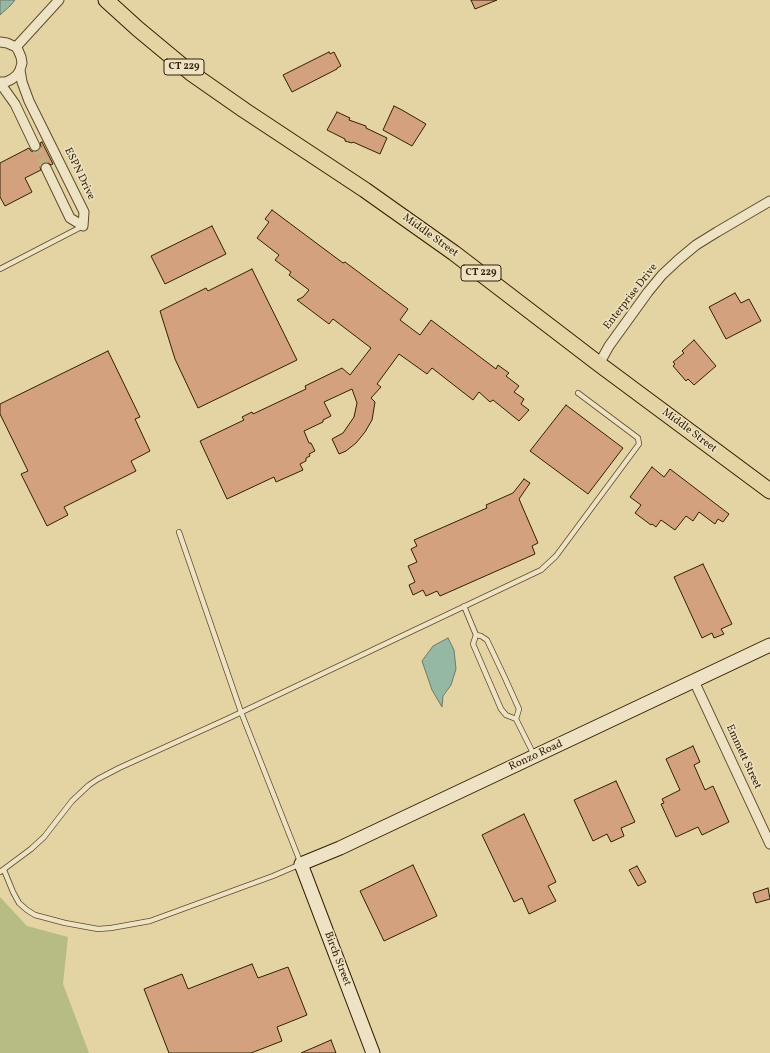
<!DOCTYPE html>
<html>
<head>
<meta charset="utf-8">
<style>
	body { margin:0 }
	canvas { display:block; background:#e4d4a4 }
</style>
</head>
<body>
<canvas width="770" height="1053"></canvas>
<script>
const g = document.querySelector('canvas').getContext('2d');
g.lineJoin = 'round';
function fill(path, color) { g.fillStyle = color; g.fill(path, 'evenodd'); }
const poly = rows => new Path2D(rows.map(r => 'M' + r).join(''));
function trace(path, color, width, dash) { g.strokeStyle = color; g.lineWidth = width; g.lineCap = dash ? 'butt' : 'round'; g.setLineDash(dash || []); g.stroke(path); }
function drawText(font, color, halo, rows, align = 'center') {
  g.font = font + ' Vollkorn,serif'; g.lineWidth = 3; g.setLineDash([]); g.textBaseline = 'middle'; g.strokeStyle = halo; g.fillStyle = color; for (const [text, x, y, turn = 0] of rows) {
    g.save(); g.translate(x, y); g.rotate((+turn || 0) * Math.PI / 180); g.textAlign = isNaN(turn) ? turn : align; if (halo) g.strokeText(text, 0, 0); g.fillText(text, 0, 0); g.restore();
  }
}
fill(poly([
	[0,897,27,926,68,937,63,984,89,1053,0,1053]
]), '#b6bc84');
const water = poly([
	[0,0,15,0,11,5,0,15,0,0],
	[448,638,454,650,456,669,451,685,443,696,442,707,432,690,422,661,433,646,448,638]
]);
fill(water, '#95b8a5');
trace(water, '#6e7b64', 1);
const building = poly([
	[471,0,497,0,475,9,471,0],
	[329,52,330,54,334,52,341,66,337,68,337,69,292,92,283,75,329,52],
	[394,106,402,110,426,124,412,146,383,130,394,106],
	[337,112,350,118,349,120,366,126,366,128,387,138,380,154,353,142,352,143,345,141,345,139,327,130,337,112],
	[42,142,53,164,51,165,47,162,43,163,40,167,41,170,25,178,32,192,5,206,0,197,0,163,29,148,31,151,34,152,38,151,41,147,40,143,42,142],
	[272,210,343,263,345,262,408,309,400,320,420,335,431,320,496,369,498,365,509,373,506,376,519,386,514,392,524,399,521,404,529,410,519,421,493,400,490,402,479,392,473,400,432,368,427,374,399,354,377,384,381,387,371,398,375,402,372,420,365,432,356,443,346,451,339,454,332,439,343,433,354,417,357,403,352,389,324,402,331,416,323,420,323,422,304,431,309,443,311,443,315,451,309,454,310,456,306,458,306,461,300,464,303,470,276,482,274,477,227,499,200,441,244,420,242,417,252,412,253,414,306,389,305,386,342,368,350,375,371,348,333,319,329,324,297,300,303,297,309,290,289,275,291,272,275,260,279,255,257,238,269,222,265,219,272,210],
	[212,226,226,254,165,284,151,256,212,226],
	[252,269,297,360,198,408,175,359,160,311,206,288,208,291,252,269],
	[735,293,741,303,749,299,761,321,726,339,709,307,735,293],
	[694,340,716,366,694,385,688,379,686,381,673,366,675,364,673,362,684,353,682,351,694,340],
	[108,351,140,417,135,419,150,451,131,461,136,471,64,507,68,515,47,526,21,474,28,471,0,414,0,404,108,351],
	[566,405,623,448,588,494,530,451,566,405],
	[652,467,664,477,670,469,729,514,723,522,718,519,715,524,699,512,693,521,686,516,675,530,661,520,656,527,652,524,651,525,635,513,641,505,630,497,652,467],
	[524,479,530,483,519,499,538,543,532,546,535,554,440,596,437,591,426,596,423,590,413,595,409,585,415,582,408,566,417,562,411,549,417,546,414,540,487,508,486,505,513,493,524,479],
	[703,564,732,624,721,629,724,634,714,638,712,633,702,638,674,577,703,564],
	[693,746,700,762,694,765,705,790,713,786,729,822,702,835,698,827,676,837,661,804,664,803,662,799,680,790,666,759,693,746],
	[616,781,635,822,621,828,624,836,611,842,607,834,593,841,574,800,616,781],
	[524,814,556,882,548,886,556,901,529,914,522,898,514,902,482,835,524,814],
	[413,865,437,916,384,941,360,891,413,865],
	[637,866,646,882,638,886,629,870,637,866],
	[768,888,770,899,756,903,753,893,768,888],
	[252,964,258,978,288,967,307,1015,277,1027,282,1041,251,1053,169,1053,144,989,182,974,188,989,252,964],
	[331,1040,336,1053,301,1053,331,1040]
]);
fill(building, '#d3a17e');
trace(building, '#331f02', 1);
trace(poly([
	[35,146,46,168]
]), '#c1b084', 9, [9, 4.5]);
const service = poly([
	[0,269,83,226],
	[464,606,476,635,473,644,501,709,506,715,516,719,534,755],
	[476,635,481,636,487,640,505,678,519,709,516,719],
	[4,870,13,892,19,903,27,910,35,915,65,923,98,929,111,928,150,921,273,876,301,864,241,712,179,532],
	[0,872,31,849,44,837,72,801,89,785,98,779,119,768,227,719,541,570,556,556,639,444,638,438,578,393]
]);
const minor = poly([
	[0,42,7,43,16,47,18,50,21,57,22,63,20,70,17,75,12,79,6,82,0,82],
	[16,47,59,0],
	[20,70,22,82,29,101,84,212,83,226,70,218,46,168],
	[0,83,15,104,35,146],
	[599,364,609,346,648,292,662,275,678,260,696,245,717,232,770,201],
	[694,681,770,844]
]);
const secondary = poly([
	[373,1053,301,864,340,848,770,645]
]);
const primary = poly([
	[106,0,138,29,191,73,244,110,365,190,454,253,599,364,770,491]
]);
trace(service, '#5f4c2a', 6);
trace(minor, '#5f4c2a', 11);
trace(secondary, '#331f02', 15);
trace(primary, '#331f02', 17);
trace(service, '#ede3c4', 4.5);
trace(minor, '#ede3c4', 9);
trace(secondary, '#ede3c4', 13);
trace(primary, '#e4d4a4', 15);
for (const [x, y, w] of [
	[184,67,40],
	[481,273,40]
]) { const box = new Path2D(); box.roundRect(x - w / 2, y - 8, w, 16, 3); g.fillStyle = '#ede3c4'; g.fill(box); trace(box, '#331f02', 1); }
drawText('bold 10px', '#331f02', null, [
	["CT 229",184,67],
	["CT 229",481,273]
]);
drawText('11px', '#331f02', '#ede3c4', [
	["ESPN Drive",79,174,64],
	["Middle Street",430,236,36],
	["Enterprise Drive",631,297,-52],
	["Middle Street",689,431,37],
	["Ronzo Road",536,756,-25],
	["Emmett Street",743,757,65],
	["Birch Street",337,959,69]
]);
</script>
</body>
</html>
